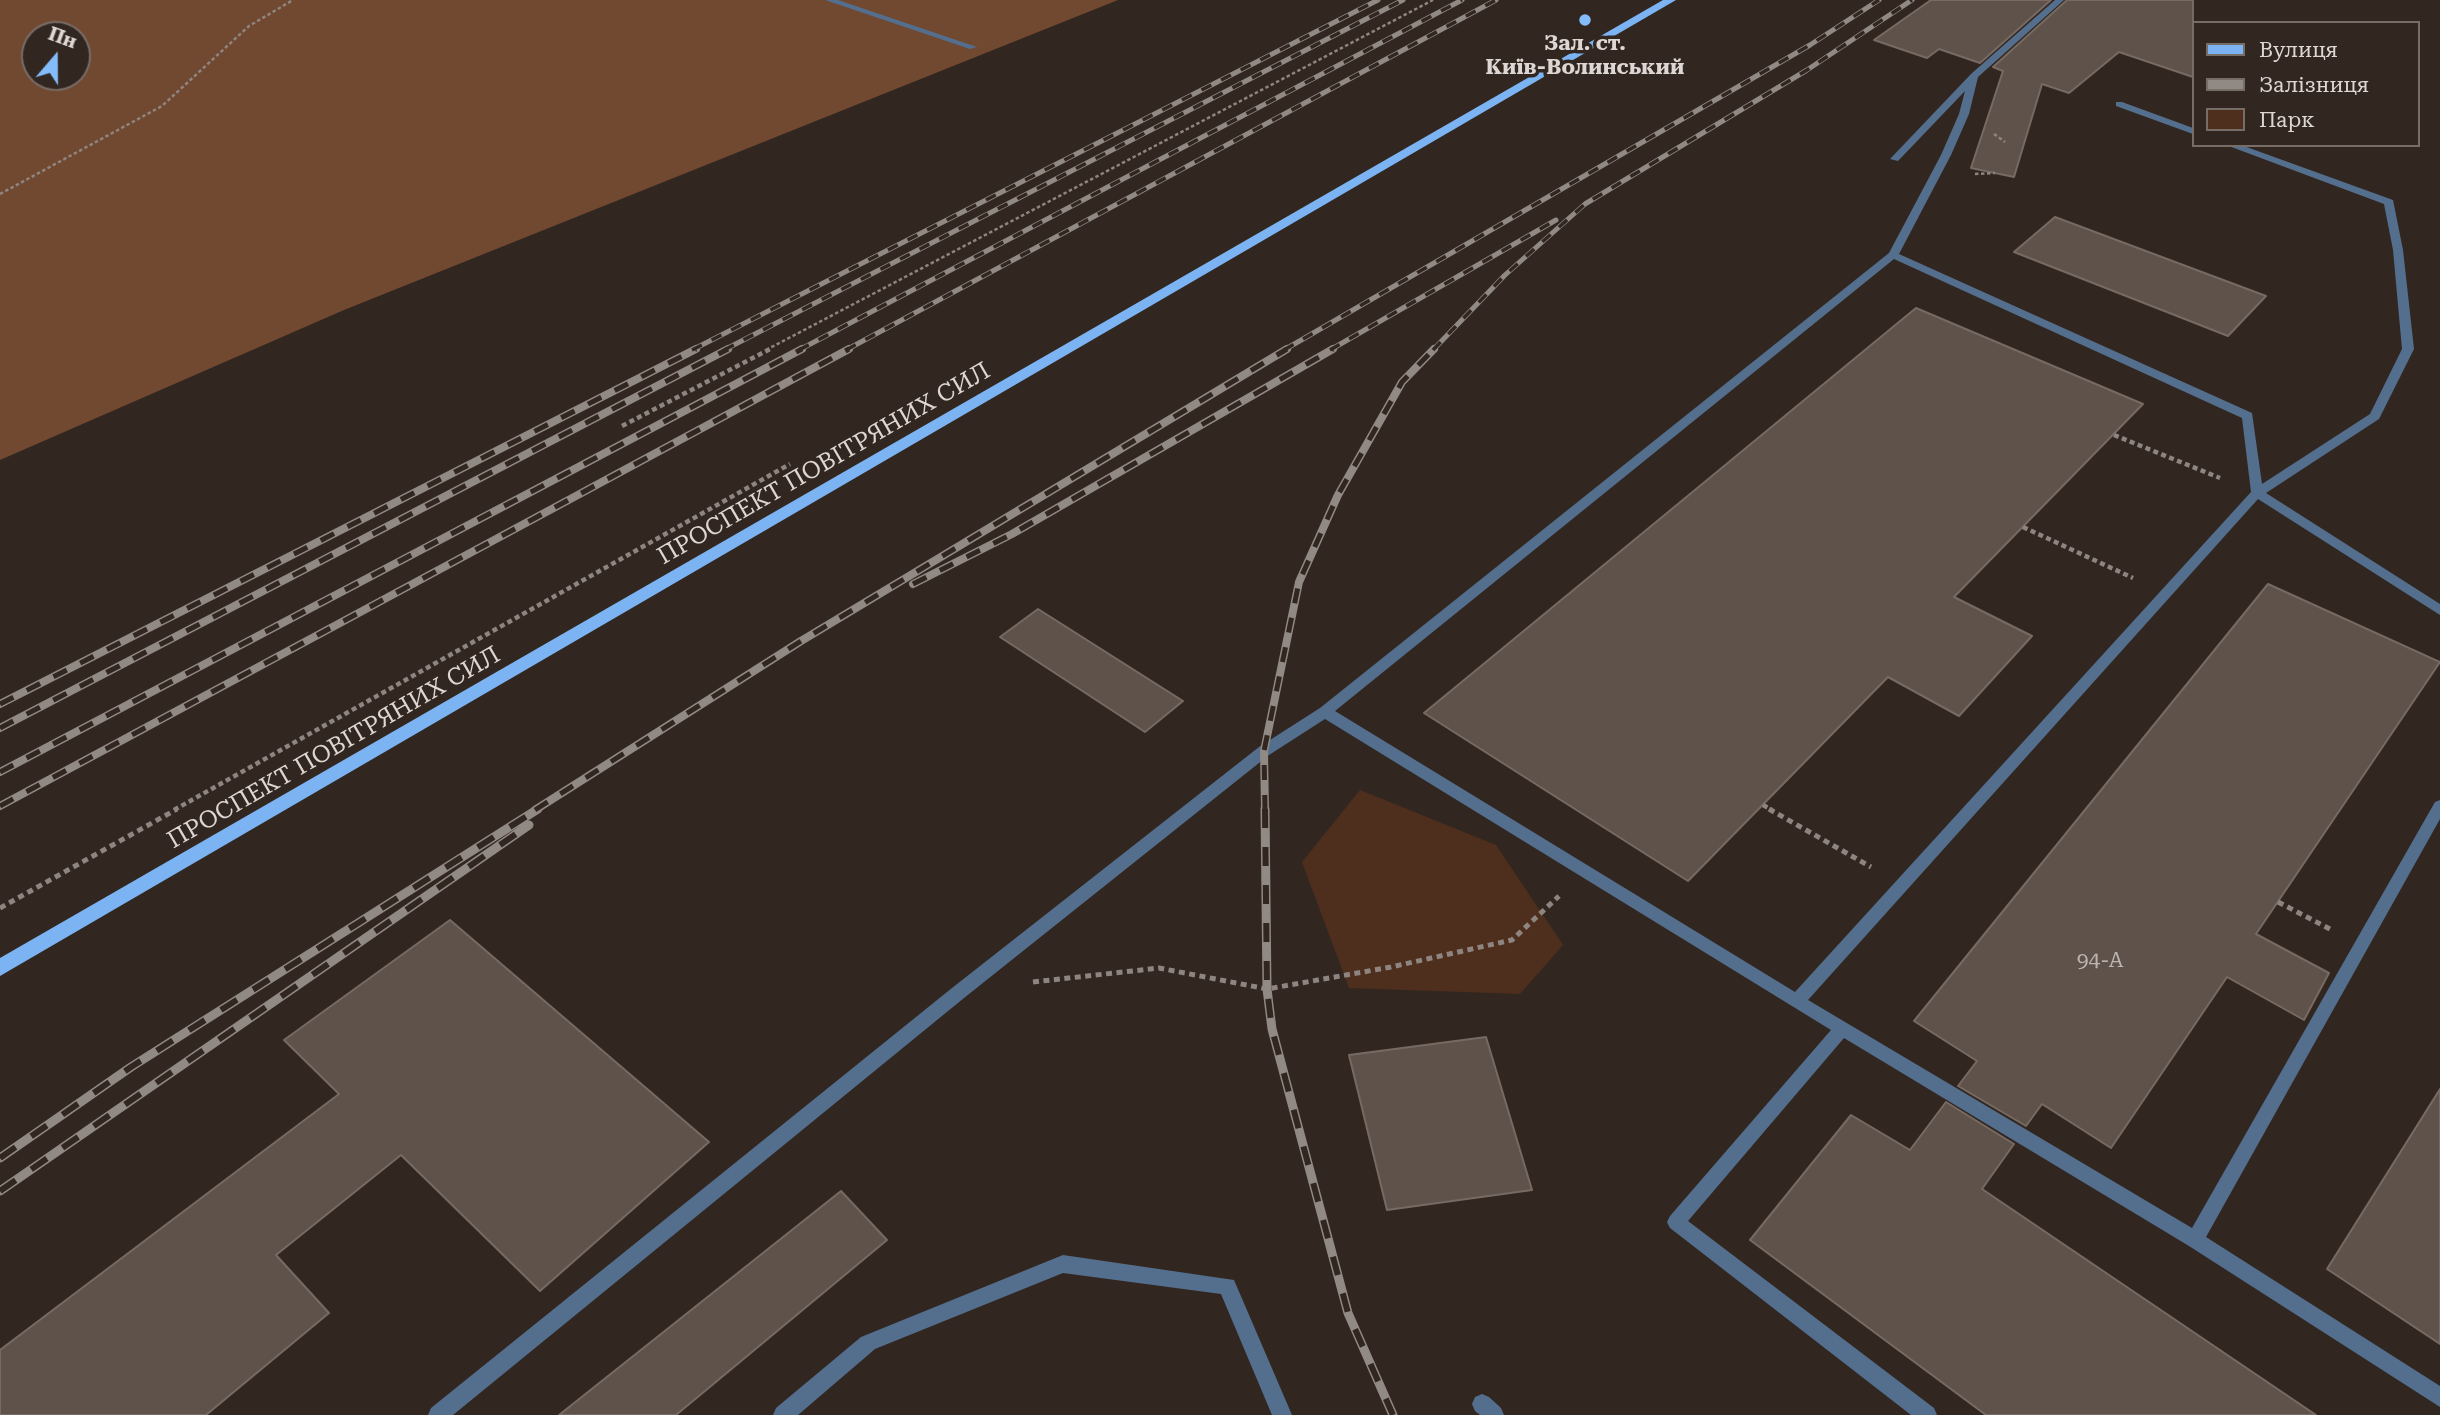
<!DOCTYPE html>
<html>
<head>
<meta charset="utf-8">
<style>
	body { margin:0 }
	#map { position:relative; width:2440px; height:1415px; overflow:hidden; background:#322720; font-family:"Roboto Serif",serif }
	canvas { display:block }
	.legend { position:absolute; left:2192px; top:21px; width:228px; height:126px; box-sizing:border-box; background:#322720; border:2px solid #766d67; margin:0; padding:9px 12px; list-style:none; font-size:21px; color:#ddd6d2 }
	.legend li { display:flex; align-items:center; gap:14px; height:35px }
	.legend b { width:35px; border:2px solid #766d67 }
	.north { position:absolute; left:21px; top:21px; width:70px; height:70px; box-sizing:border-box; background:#322720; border:2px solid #766d67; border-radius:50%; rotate:20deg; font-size:19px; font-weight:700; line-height:28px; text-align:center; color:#ddd6d2 }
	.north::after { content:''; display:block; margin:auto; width:24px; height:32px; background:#84bcfb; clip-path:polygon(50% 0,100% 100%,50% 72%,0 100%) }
</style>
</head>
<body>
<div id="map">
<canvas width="2440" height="1415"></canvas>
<ul class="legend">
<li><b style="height:9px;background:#7cb4f3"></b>Вулиця</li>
<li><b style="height:9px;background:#918983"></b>Залізниця</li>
<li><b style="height:19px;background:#4e2e1c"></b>Парк</li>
</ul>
<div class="north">Пн</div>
</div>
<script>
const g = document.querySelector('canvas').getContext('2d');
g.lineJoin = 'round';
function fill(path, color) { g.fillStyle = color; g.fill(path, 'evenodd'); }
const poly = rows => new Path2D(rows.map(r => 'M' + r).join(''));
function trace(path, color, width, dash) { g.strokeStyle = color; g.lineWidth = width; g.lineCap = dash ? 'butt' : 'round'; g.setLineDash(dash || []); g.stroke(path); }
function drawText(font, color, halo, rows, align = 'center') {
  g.font = font + ' "Roboto Serif",serif'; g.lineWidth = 7; g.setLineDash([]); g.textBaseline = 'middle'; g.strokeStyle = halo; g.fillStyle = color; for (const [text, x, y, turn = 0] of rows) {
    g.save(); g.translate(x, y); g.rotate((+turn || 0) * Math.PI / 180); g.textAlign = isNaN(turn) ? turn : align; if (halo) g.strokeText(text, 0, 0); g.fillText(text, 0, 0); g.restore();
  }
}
fill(poly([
	[1360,790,1496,845,1563,945,1520,994,1349,988,1302,862]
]), '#4e2e1c');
fill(poly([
	[0,0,1118,0,344,310,0,460],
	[35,35,77,35,77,77,35,77]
]), '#714830');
const building = poly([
	[1931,0,2051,0,1980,63,1939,49,1927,58,1874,40,1931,0],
	[2067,0,2193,0,2193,77,2119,52,2069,93,2042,84,2014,177,1971,168,2003,71,1993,67,2067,0],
	[2055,217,2266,296,2228,336,2014,252,2055,217],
	[1916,308,2143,404,1954,597,2032,636,1959,716,1888,677,1688,881,1424,713,1916,308],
	[2268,584,2440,662,2256,934,2329,973,2304,1020,2227,977,2111,1148,2042,1104,2026,1126,1958,1086,1977,1061,1914,1021,2268,584],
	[1038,609,1183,701,1145,732,1000,637,1038,609],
	[450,920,709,1142,540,1291,401,1155,276,1255,329,1313,206,1415,0,1415,0,1350,339,1094,284,1040,450,920],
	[1486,1037,1532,1190,1387,1210,1349,1055,1486,1037],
	[2440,1089,2440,1344,2327,1269,2440,1089],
	[1946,1102,2014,1144,1982,1189,2316,1415,1986,1415,1750,1240,1851,1115,1910,1150,1946,1102],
	[841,1191,887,1240,676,1415,559,1415,841,1191]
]);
fill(building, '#5e524b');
trace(building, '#776a62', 2);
trace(poly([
	[1994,134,2005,142],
	[1975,174,1995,173],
	[0,194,162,106,249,26,293,0],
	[766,350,1433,0]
]), '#8e8580', 2.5, [3.5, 2.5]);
trace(poly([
	[622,426,770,349],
	[2114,435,2220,478],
	[2023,527,2133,578],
	[1763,805,1772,810],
	[174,810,790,464]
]), '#8e8580', 4.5, [5, 3.5]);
trace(poly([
	[1769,809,1871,867],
	[2278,902,2330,929],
	[0,908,177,809],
	[1033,982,1159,968,1267,989,1391,967,1512,940,1559,896]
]), '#8e8580', 5, [6, 4.5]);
fill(poly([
	[825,0,838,0,977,47,970,49,825,0],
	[2055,0,2064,0,1978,77,1969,114,1951,155,1899,254,2252,413,2262,484,2370,414,2402,349,2393,250,2384,204,2226,145,2241,145,2393,200,2403,250,2414,349,2379,419,2266,493,2440,604,2440,615,2258,499,1808,1000,2192,1228,2435,802,2440,800,2440,819,2206,1237,2440,1386,2440,1407,2189,1246,1844,1038,1688,1221,1934,1408,1937,1415,1911,1415,1670,1228,1667,1222,1670,1216,1831,1030,1325,719,1269,755,964,998,453,1415,428,1415,431,1408,952,988,1259,747,1320,708,1889,253,1941,155,1959,114,1965,91,1898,161,1890,159,1971,74,2055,0],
	[1894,259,2242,418,2251,492,1795,992,1335,711,1894,259],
	[2116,102,2122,102,2193,128,2193,134,2116,106,2116,102],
	[1063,1255,1234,1280,1292,1415,1272,1415,1221,1294,1063,1273,875,1349,798,1415,773,1415,776,1408,861,1337,1063,1255],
	[1482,1394,1489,1397,1501,1408,1504,1415,1480,1415,1475,1411,1472,1404,1475,1397,1482,1394]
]), '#546f8e');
fill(poly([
	[1663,0,1676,0,0,976,0,958,1663,0]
]), '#7cb4f3');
const railFar2 = poly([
	[692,350,1378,0],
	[724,350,1403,0],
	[799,350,1462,0],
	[846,350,1496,0],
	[1284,350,1810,45,1879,0],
	[1330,350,1556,220],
	[1433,350,1505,275,1585,204,1807,70,1912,0]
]);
const railFar1 = poly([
	[913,584,1012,534,1333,349],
	[0,704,696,349],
	[0,728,728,349],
	[0,772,802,349],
	[0,806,849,349],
	[535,810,801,641,1287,349],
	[1265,810,1264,751,1299,582,1338,495,1402,382,1434,349]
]);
const rail = poly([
	[1265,809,1267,989,1272,1029,1348,1313,1393,1415],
	[0,1158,131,1067,538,809],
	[0,1191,529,825]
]);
trace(railFar2, '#918983', 5);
trace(railFar1, '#918983', 8);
trace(rail, '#918983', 9);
trace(railFar2, '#322720', 3.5, [11]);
trace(railFar1, '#322720', 5, [15]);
trace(rail, '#322720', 6, [19]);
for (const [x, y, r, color] of [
	[1585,20,7,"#84bcfb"]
]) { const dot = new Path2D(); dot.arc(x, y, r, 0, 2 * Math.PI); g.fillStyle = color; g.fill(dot); trace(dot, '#322720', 2.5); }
drawText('bold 21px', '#ddd6d2', '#322720', [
	["Зал. ст.",1585,44],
	["Київ-Волинський",1585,68]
]);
drawText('21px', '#bdb5b0', null, [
	["94-А",2100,961]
]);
drawText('24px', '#ddd6d2', '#322720', [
	["ПРОСПЕКТ ПОВІТРЯНИХ СИЛ",824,464,-30],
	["ПРОСПЕКТ ПОВІТРЯНИХ СИЛ",334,748,-30]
]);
</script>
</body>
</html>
